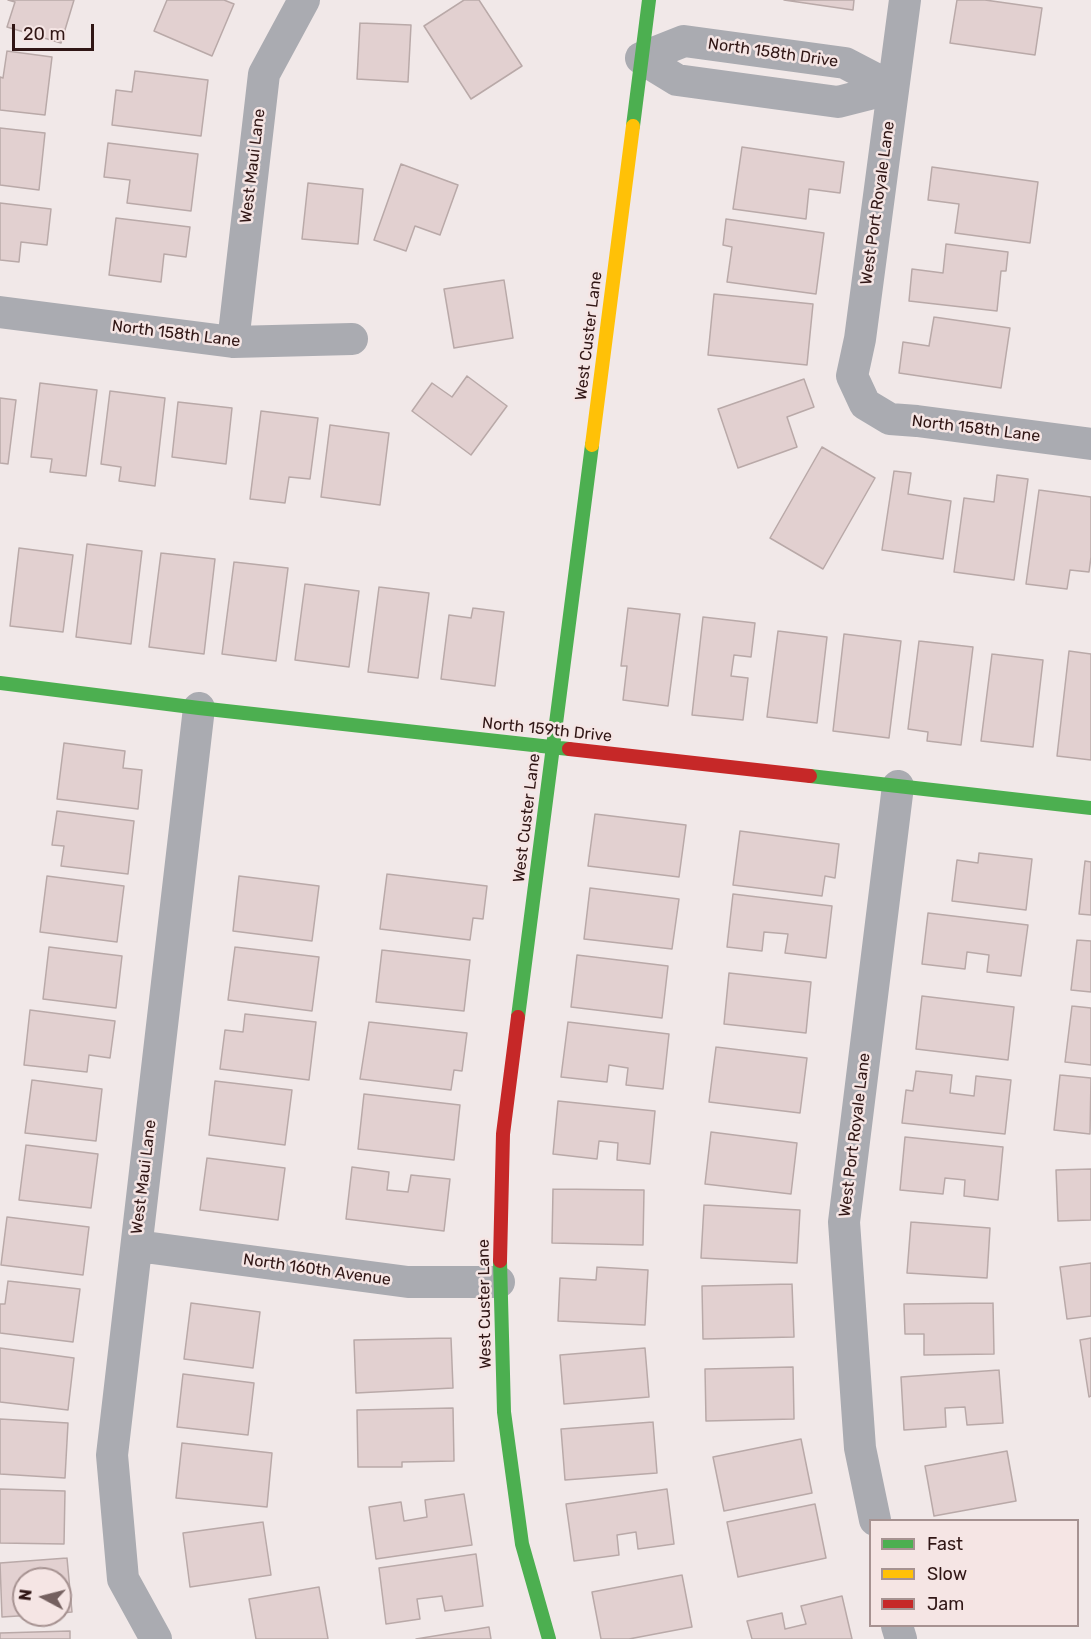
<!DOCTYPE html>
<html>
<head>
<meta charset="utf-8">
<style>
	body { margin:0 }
	#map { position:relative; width:1091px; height:1639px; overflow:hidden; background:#f1e8e8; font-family:Rubik,sans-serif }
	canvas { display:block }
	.legend { position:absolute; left:869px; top:1519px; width:210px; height:108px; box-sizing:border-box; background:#f5e5e4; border:2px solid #a69291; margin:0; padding:8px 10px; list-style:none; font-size:18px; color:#301615 }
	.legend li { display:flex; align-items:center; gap:12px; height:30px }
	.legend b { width:30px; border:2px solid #a69291 }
	.north { position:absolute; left:12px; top:1567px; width:60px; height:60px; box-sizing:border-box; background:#f5e5e4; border:2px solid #a69291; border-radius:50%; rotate:277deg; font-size:16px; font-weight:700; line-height:24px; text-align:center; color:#301615 }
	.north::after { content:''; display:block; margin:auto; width:21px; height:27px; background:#74605f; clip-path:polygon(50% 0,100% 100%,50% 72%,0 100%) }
	.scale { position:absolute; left:12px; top:24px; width:82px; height:27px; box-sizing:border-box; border:3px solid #301615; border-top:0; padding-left:8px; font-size:18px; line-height:21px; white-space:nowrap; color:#301615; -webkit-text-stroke:4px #f5e5e4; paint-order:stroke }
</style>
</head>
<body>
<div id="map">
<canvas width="1091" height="1639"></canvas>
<ul class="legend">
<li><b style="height:8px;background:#4caf50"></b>Fast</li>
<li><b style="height:8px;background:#ffc107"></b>Slow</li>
<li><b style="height:8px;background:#c62828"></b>Jam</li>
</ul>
<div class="north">N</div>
<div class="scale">20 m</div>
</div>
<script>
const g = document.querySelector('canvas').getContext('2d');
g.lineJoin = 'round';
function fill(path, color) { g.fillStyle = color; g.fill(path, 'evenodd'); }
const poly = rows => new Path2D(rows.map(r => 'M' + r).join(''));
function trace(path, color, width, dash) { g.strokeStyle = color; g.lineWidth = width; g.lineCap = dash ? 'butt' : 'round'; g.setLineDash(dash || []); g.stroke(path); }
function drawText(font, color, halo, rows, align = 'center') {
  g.font = font + ' Rubik,sans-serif'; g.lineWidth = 5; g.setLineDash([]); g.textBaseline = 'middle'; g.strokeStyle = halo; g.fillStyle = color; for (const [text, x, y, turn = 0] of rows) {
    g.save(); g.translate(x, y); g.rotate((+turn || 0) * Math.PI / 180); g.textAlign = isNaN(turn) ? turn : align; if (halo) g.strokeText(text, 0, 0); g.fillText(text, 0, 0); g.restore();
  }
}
const building = poly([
	[8,0,74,0,61,43,7,27,15,2,8,0],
	[167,0,224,0,234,4,212,56,154,31,167,0],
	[464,0,479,0,522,66,471,99,424,26,464,0],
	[784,0,854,0,853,10,784,0],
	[957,0,985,0,1042,8,1035,55,950,43,957,0],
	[360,23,411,25,408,82,357,79,360,23],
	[7,51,52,57,45,115,0,110,0,77,3,78,7,51],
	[135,71,208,80,201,136,112,125,116,90,132,92,135,71],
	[0,128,45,133,39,190,0,185,0,128],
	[108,143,198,154,191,211,127,203,130,180,104,177,108,143],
	[742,147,844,162,840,193,809,189,806,219,733,209,742,147],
	[401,164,458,185,440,235,415,226,406,251,374,240,401,164],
	[932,167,1038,182,1030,243,955,233,959,204,928,200,932,167],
	[308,183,363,189,358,244,302,239,308,183],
	[0,203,51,209,47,245,21,242,19,262,0,260,0,203],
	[116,218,190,227,186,257,164,254,161,282,109,275,116,218],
	[726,219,824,233,816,294,727,282,732,247,723,245,726,219],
	[946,244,1008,252,1006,271,1001,271,997,311,909,301,912,269,943,273,946,244],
	[504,280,513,338,454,348,444,289,504,280],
	[714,294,813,304,807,365,708,355,714,294],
	[934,317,1010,328,1001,388,899,373,903,342,929,346,934,317],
	[467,376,507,406,471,455,412,411,432,383,452,397,467,376],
	[804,379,814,407,787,417,797,447,738,468,718,409,804,379],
	[40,383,97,390,86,476,50,472,52,459,31,457,40,383],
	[110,391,165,398,155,486,119,481,121,467,101,464,110,391],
	[0,398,16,400,8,464,0,463,0,398],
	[178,402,232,408,226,464,172,457,178,402],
	[261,411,318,418,310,479,289,477,285,503,250,499,261,411],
	[330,425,389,433,380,505,321,497,330,425],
	[822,447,875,478,823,569,770,538,822,447],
	[894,471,911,473,908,494,951,501,943,559,882,550,894,471],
	[997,475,1028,479,1014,580,954,572,964,498,994,502,997,475],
	[1039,490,1091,497,1091,557,1089,572,1070,570,1067,589,1026,584,1039,490],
	[87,544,142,551,131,644,76,637,87,544],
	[19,548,73,555,63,632,10,626,19,548],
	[161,553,215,559,204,654,149,647,161,553],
	[234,562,288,568,276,661,222,654,234,562],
	[305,584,359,591,349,667,295,660,305,584],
	[379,587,429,593,418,678,368,672,379,587],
	[473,608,504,612,495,686,441,679,449,615,471,618,473,608],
	[628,608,680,614,668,706,623,700,627,666,621,666,628,608],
	[703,617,755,623,751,657,734,655,731,676,748,678,743,720,692,715,703,617],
	[778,631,827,637,817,723,767,717,778,631],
	[844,634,901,641,889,738,833,731,844,634],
	[919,641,973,647,961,745,927,741,928,732,908,729,919,641],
	[1069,651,1091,654,1091,760,1057,756,1069,651],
	[992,654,1043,660,1033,747,981,741,992,654],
	[64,743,125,751,123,768,142,770,138,809,57,799,64,743],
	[57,811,134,821,128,874,61,866,64,846,52,845,57,811],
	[595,814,686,825,679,877,588,866,595,814],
	[740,831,839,844,835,878,825,876,822,896,733,885,740,831],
	[979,853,1032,859,1026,910,952,901,957,860,978,863,979,853],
	[1085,861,1091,862,1091,915,1079,914,1085,861],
	[387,874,487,886,483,919,473,918,470,940,380,929,387,874],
	[47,876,124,886,117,942,40,932,47,876],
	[239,876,319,886,312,941,233,931,239,876],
	[590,888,679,899,672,949,584,939,590,888],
	[733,894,832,906,826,958,785,953,788,934,764,932,762,951,727,947,733,894],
	[928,913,1028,925,1021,976,987,972,989,955,967,952,965,969,922,964,928,913],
	[1077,940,1091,941,1091,992,1071,990,1077,940],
	[49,947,122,956,116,1008,43,999,49,947],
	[235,947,319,957,312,1011,228,1000,235,947],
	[382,950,470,960,464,1011,376,1002,382,950],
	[577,955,668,966,662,1018,571,1007,577,955],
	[729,973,811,982,806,1033,724,1024,729,973],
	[922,996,1014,1007,1008,1060,916,1049,922,996],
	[1072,1006,1091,1008,1091,1065,1065,1062,1072,1006],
	[30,1010,115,1021,110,1058,89,1055,87,1072,24,1065,30,1010],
	[245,1014,316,1022,309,1080,220,1069,225,1030,243,1032,245,1014],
	[369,1022,467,1033,462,1071,454,1070,451,1090,360,1079,369,1022],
	[568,1022,669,1034,663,1089,626,1085,628,1068,609,1065,607,1082,561,1077,568,1022],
	[716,1047,807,1058,800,1113,709,1102,716,1047],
	[916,1071,952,1075,950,1093,974,1096,976,1076,1011,1080,1005,1134,902,1123,906,1090,913,1091,916,1071],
	[1060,1075,1091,1078,1090,1134,1054,1130,1060,1075],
	[32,1080,102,1089,96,1141,25,1133,32,1080],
	[215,1081,292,1090,285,1145,209,1135,215,1081],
	[364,1094,460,1105,454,1160,358,1149,364,1094],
	[558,1101,655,1111,650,1164,617,1160,618,1143,599,1141,597,1159,553,1154,558,1101],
	[711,1132,797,1143,791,1194,705,1184,711,1132],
	[905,1137,1003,1147,998,1200,964,1196,965,1180,945,1178,943,1194,900,1190,905,1137],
	[26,1145,98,1154,91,1208,19,1200,26,1145],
	[207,1158,285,1168,278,1220,200,1210,207,1158],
	[352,1167,389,1172,387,1190,408,1192,411,1175,450,1179,444,1231,346,1219,352,1167],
	[1091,1169,1091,1220,1058,1221,1056,1170,1091,1169],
	[553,1189,644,1190,643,1245,552,1243,553,1189],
	[704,1205,800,1210,797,1263,701,1258,704,1205],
	[7,1217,89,1227,83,1275,1,1265,7,1217],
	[911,1222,990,1228,987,1278,907,1273,911,1222],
	[1091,1263,1091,1316,1067,1319,1060,1267,1091,1263],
	[597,1267,648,1270,645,1325,558,1321,560,1278,596,1280,597,1267],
	[8,1281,80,1289,73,1342,0,1333,0,1304,5,1304,8,1281],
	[792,1284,794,1337,703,1339,702,1286,792,1284],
	[191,1303,260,1312,253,1368,184,1359,191,1303],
	[993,1303,994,1354,924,1355,924,1334,905,1334,904,1304,993,1303],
	[451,1338,453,1388,356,1393,354,1340,451,1338],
	[1091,1338,1091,1396,1089,1397,1080,1340,1091,1338],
	[0,1348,74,1358,68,1410,0,1402,0,1348],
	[645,1348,649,1397,564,1404,560,1355,645,1348],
	[793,1367,794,1419,706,1421,705,1369,793,1367],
	[999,1370,1003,1423,967,1425,965,1407,945,1408,946,1427,904,1430,901,1377,999,1370],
	[183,1374,254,1383,248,1435,177,1427,183,1374],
	[453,1408,454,1461,402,1462,402,1467,358,1467,357,1410,453,1408],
	[0,1419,68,1423,65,1478,0,1474,0,1419],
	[653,1422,657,1473,565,1480,561,1429,653,1422],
	[801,1439,812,1493,724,1511,713,1457,801,1439],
	[182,1443,272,1453,267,1507,176,1498,182,1443],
	[1007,1451,1016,1501,934,1516,925,1466,1007,1451],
	[0,1489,65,1491,64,1544,0,1543,0,1489],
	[667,1489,674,1544,638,1549,636,1532,617,1535,619,1555,574,1561,566,1504,667,1489],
	[464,1494,472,1545,376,1559,369,1507,401,1502,404,1521,427,1517,425,1500,464,1494],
	[815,1504,826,1558,738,1577,727,1522,815,1504],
	[263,1522,271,1575,190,1587,183,1533,263,1522],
	[476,1554,483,1606,445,1611,442,1596,417,1599,420,1619,386,1624,379,1568,476,1554],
	[67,1558,72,1612,60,1613,60,1579,24,1579,24,1615,34,1615,2,1617,0,1563,67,1558],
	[682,1575,692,1627,629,1639,601,1639,592,1592,682,1575],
	[319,1587,328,1639,256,1639,249,1599,319,1587],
	[842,1596,852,1639,752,1639,747,1621,782,1613,785,1629,806,1624,801,1606,842,1596],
	[489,1627,491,1639,416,1639,489,1627],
	[70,1631,70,1639,0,1639,0,1633,70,1631]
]);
fill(building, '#e2d0d0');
trace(building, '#b9a9a8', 1.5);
trace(poly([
	[905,0,860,339,852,376,865,404,890,419,917,421,1091,444],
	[641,58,684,41,845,63,893,88],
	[641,58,677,80,838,102,893,88],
	[0,312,233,342,352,339],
	[233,342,264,74,304,0],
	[137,1246,408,1282,499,1282],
	[875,1520,860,1448,844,1222,898,786],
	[897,1626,901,1639],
	[156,1639,123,1579,112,1455,199,708]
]), '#aaabb1', 32);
trace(poly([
	[633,126,649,0],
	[0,683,199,708,569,749],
	[810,776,1091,808],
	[518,1017,592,445],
	[500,1261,504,1412,522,1544,549,1639]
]), '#4caf50', 14);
trace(poly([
	[592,445,633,126]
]), '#ffc107', 14);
trace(poly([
	[569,749,810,776],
	[500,1261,503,1134,518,1017]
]), '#c62828', 14);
drawText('16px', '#301615', '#f5e5e4', [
	["North 158th Drive",773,53,8],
	["West Maui Lane",253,166,-83],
	["West Port Royale Lane",878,203,-82],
	["North 158th Lane",176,334,7],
	["West Custer Lane",589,336,-83],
	["North 158th Lane",976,429,7],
	["North 159th Drive",547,730,6],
	["West Custer Lane",527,818,-83],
	["West Port Royale Lane",855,1135,-83],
	["West Maui Lane",144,1177,-83],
	["North 160th Avenue",317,1270,8],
	["West Custer Lane",485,1304,-91]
]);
</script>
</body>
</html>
